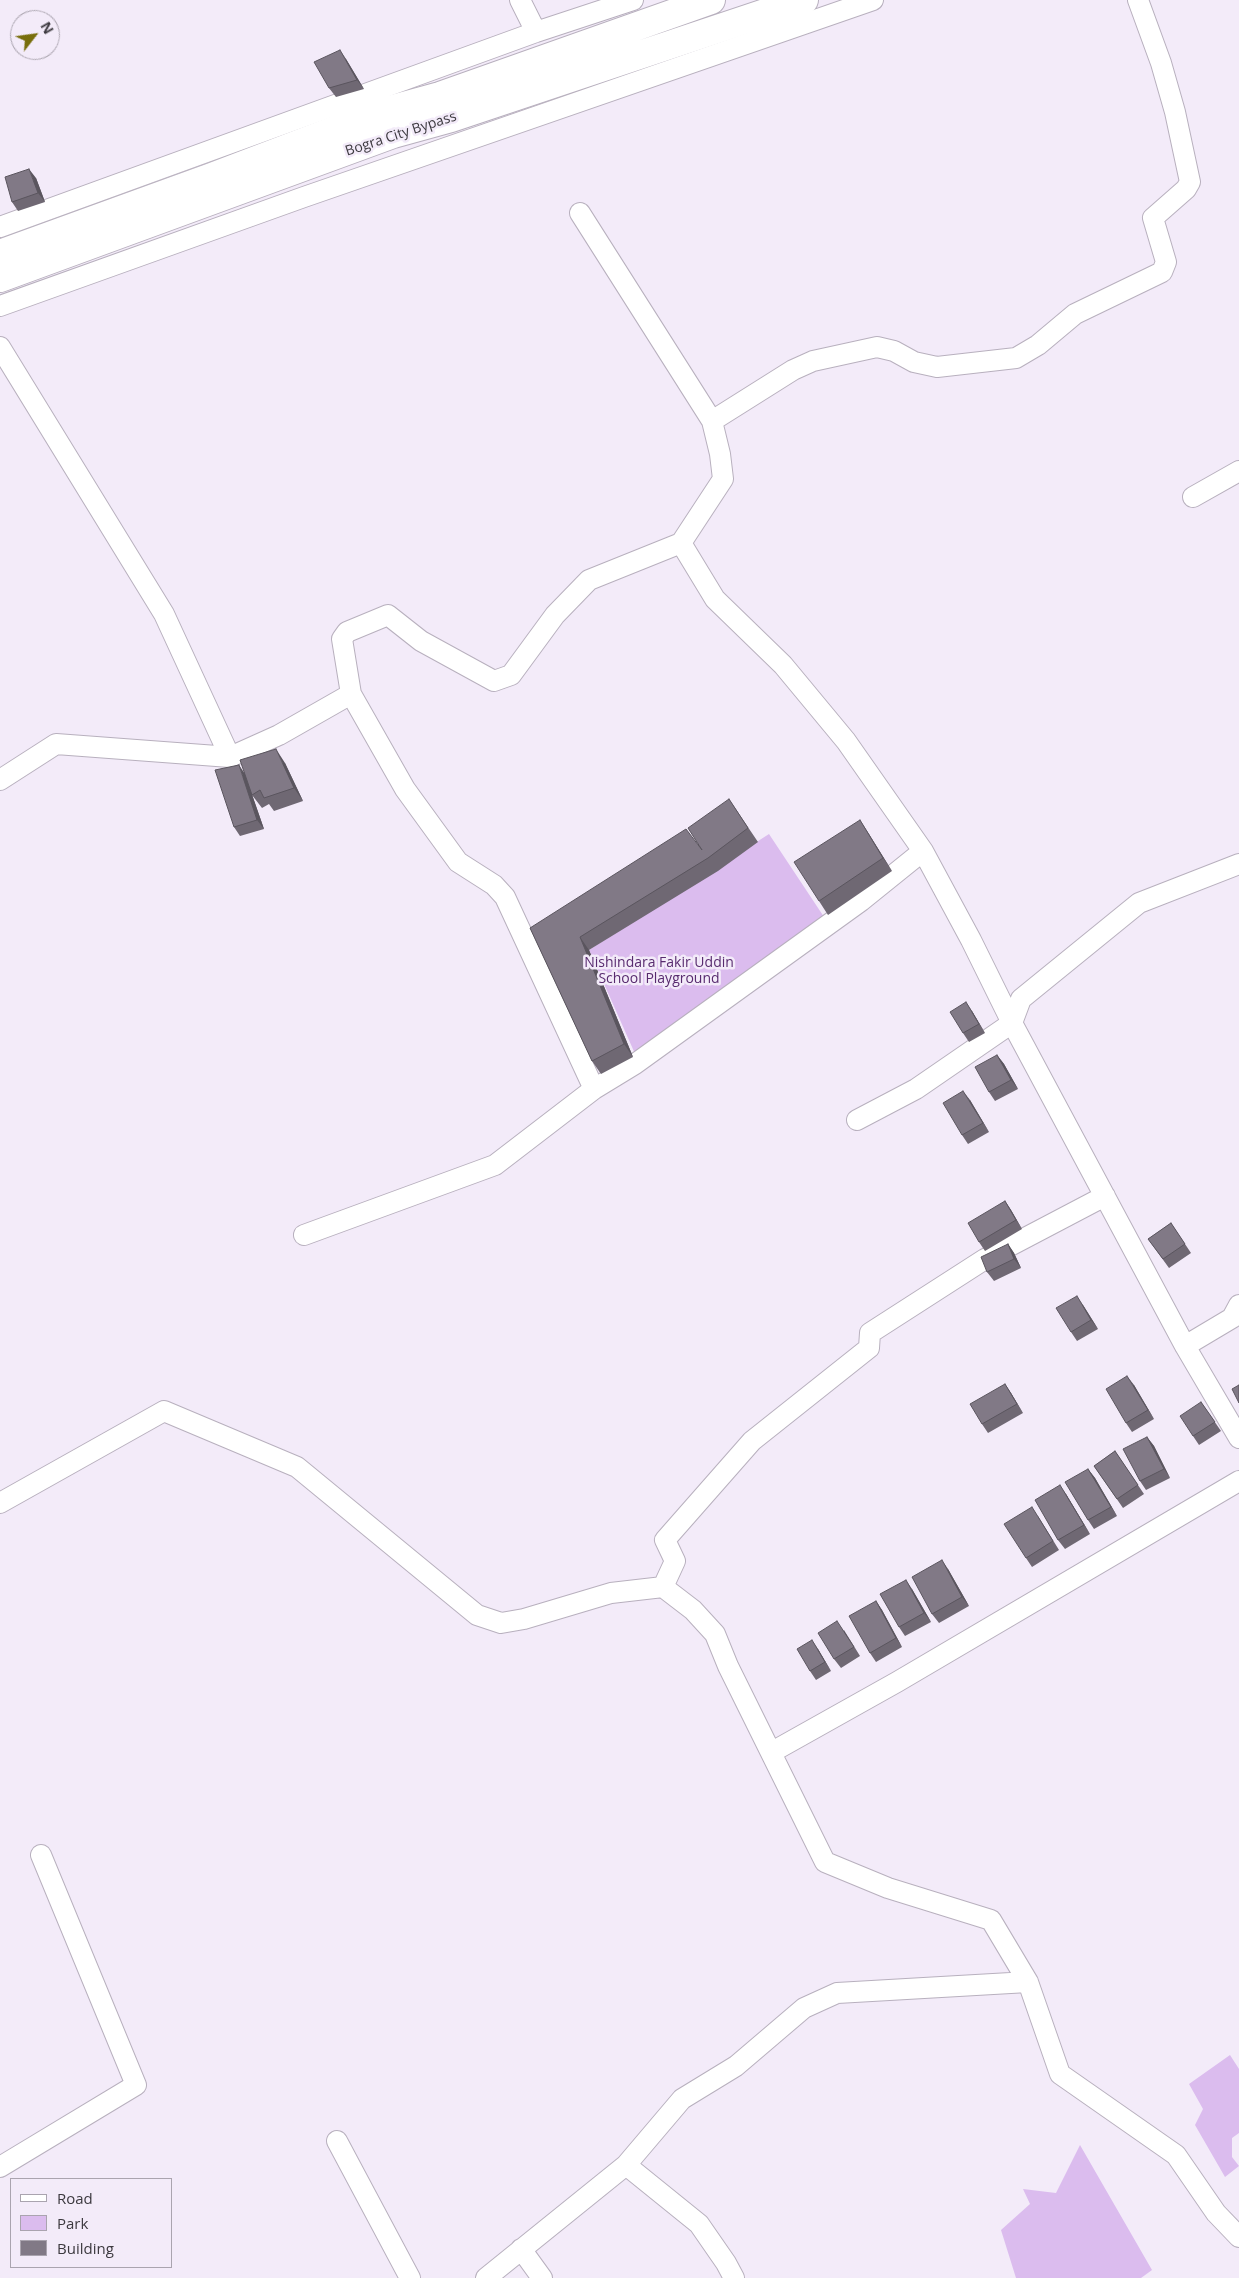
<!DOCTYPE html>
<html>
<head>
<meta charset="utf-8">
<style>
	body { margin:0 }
	#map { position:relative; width:1239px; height:2278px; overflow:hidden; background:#f3ebf9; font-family:"Open Sans",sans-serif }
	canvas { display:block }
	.legend { position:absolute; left:10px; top:2178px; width:162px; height:90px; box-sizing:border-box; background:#f3ebf9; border:1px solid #aaa4af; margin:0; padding:6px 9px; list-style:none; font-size:15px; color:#3c393f }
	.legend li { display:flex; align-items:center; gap:10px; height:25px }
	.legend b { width:25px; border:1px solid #aaa4af }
	.north { position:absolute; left:10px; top:10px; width:50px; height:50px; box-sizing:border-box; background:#f3ebf9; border:1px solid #aaa4af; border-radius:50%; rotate:60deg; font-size:14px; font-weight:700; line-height:20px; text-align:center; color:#3c393f }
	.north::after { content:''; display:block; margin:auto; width:18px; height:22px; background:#786e0c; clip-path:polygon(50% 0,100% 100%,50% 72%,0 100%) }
</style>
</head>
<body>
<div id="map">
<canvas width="1239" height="2278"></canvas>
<ul class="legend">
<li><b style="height:6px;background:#fff"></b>Road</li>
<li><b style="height:14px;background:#dbbcee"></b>Park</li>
<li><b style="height:14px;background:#817986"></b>Building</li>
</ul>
<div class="north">N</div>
</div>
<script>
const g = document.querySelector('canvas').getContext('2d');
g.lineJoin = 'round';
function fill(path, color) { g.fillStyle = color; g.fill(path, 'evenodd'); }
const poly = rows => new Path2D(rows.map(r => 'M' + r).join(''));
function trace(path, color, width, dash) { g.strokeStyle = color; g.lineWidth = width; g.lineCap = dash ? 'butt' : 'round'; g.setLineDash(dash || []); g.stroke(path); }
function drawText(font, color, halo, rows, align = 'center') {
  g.font = font + ' "Open Sans",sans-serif'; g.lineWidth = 5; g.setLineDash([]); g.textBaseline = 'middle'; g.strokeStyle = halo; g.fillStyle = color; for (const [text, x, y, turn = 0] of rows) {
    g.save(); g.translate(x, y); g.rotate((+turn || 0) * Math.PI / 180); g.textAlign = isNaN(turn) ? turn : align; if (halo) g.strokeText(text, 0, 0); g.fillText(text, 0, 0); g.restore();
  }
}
fill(poly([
	[769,834,826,920,636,1056,589,950],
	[1230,2055,1239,2069,1239,2133,1232,2138,1232,2157,1239,2166,1225,2177,1195,2125,1203,2109,1189,2084],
	[1080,2145,1152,2270,1141,2278,1016,2278,1001,2230,1030,2204,1023,2189,1056,2193]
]), '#dbbcee');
const minor = poly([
	[520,0,536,32],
	[0,227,536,32,633,0],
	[0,306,304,197,873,0],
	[0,347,164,614,230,757],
	[712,421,793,370,813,361,877,347,894,351,914,362,937,367,1016,358,1038,345,1075,314,1162,272,1166,262,1153,218,1186,189,1190,182,1175,112,1161,63,1138,0],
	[1193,497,1239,471],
	[681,543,715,599,783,665,846,741,923,851,971,940,1012,1023,1185,1346,1239,1438],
	[351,694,405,789,458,862,494,885,505,897,594,1089],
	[0,780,56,744,230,757,279,735,351,694,342,639,347,632,388,615,421,641,494,681,511,675,555,615,589,580,681,543,723,479,720,454,712,421,580,213],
	[857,1120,916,1089,1012,1023,1021,999,1139,903,1239,864],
	[304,1235,495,1165,594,1089,635,1064,861,901,923,851],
	[1185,1346,1232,1318,1239,1305],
	[0,1503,164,1411,297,1467,477,1615,501,1623,524,1619,611,1593,663,1587,693,1610,715,1634,728,1666,825,1862,888,1888,991,1920,1028,1982,1060,2074,1176,2155,1216,2213,1239,2237],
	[663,1587,675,1561,665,1540,752,1441,869,1348,870,1333,985,1259,1105,1196],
	[772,1752,897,1682,1239,1481],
	[337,2141,410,2278],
	[626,2165,699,2224,726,2263,734,2278],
	[0,2167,136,2085,41,1855],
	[521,2249,542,2278],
	[486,2278,626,2165,682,2099,736,2066,804,2008,837,1993,1028,1982]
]);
const highway = poly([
	[0,254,212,177,382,112,440,96,711,0],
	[0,278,393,134,451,118,804,0]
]);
trace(minor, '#b8b0be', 22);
trace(highway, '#b8b0be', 30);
trace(minor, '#fff', 20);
trace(highway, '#fff', 28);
fill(poly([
	[346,59,364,89,336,97,329,88],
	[36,178,45,202,18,211,12,202],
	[285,763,303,801,274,811,269,804,262,808,252,795,264,829,240,836,234,827,244,772],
	[729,799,758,842,718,871,589,950,633,1057,601,1074,592,1061,530,928,702,850],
	[860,820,892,871,828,915,819,901],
	[972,1011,985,1033,969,1042,963,1033],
	[997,1055,1004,1064,1018,1089,995,1101,989,1092],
	[970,1100,989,1132,968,1144,962,1135],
	[1005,1201,1011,1210,1022,1229,985,1251,979,1242],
	[1171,1223,1191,1253,1169,1268,1148,1239],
	[1008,1244,1014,1253,1021,1268,994,1281,987,1272],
	[1083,1305,1098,1329,1077,1341,1071,1332],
	[1005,1384,1011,1393,1023,1413,988,1433,982,1424],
	[1134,1385,1154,1419,1132,1432,1126,1423],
	[1201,1402,1221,1431,1199,1445,1193,1436],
	[1147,1437,1154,1446,1170,1478,1146,1490,1140,1481],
	[1115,1451,1144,1494,1123,1508,1094,1466],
	[1088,1469,1095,1478,1117,1516,1094,1529,1088,1520],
	[1066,1494,1090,1534,1065,1549,1058,1540],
	[1038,1516,1059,1550,1032,1567,1026,1558],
	[948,1569,969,1606,939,1623,932,1614],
	[912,1589,931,1622,905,1636,899,1627],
	[876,1601,882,1610,902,1647,876,1662,870,1653],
	[844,1630,860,1656,841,1668,834,1659],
	[818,1649,831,1671,816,1680,810,1671]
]), '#6f6873');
fill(poly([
	[340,50,346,59,364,89,357,80],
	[29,169,36,178,45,202,38,193],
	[276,749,285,763,303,801,294,788],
	[239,765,245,774,264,829,257,820],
	[860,820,869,834,892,871,883,858],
	[580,937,589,950,633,1057,624,1044],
	[966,1002,972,1011,985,1033,979,1024],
	[997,1055,1004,1064,1018,1089,1011,1080],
	[963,1091,970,1100,989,1132,983,1123],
	[1005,1201,1011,1210,1022,1229,1016,1220],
	[1008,1244,1014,1253,1021,1268,1014,1259],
	[1077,1296,1083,1305,1098,1329,1091,1320],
	[1127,1376,1134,1385,1154,1419,1148,1410],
	[1005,1384,1011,1393,1023,1413,1017,1404],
	[1147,1437,1154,1446,1170,1478,1164,1469],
	[1088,1469,1095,1478,1117,1516,1111,1507],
	[1060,1485,1066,1494,1090,1534,1084,1525],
	[942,1560,948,1569,969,1606,962,1597],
	[906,1580,912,1589,931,1622,924,1613],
	[876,1601,882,1610,902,1647,896,1638],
	[812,1640,818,1649,831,1671,825,1662]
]), '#5a555e');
const building = poly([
	[340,50,357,80,329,88,314,62,340,50],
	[29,169,38,193,12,202,5,177,29,169],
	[276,749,294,788,264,798,260,790,252,795,240,760,276,749],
	[239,765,257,820,234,827,215,770,239,765],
	[729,799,748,828,708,858,580,937,624,1044,592,1061,530,928,686,829,702,850,688,828,729,799],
	[860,820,883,858,819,901,794,862,860,820],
	[966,1002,979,1024,963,1033,950,1012,966,1002],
	[997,1055,1011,1080,989,1092,975,1067,997,1055],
	[963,1091,983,1123,962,1135,943,1103,963,1091],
	[1005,1201,1016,1220,979,1242,968,1223,1005,1201],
	[1171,1223,1185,1244,1163,1259,1148,1239,1171,1223],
	[1008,1244,1014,1259,987,1272,981,1257,1008,1244],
	[1077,1296,1091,1320,1071,1332,1056,1308,1077,1296],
	[1127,1376,1148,1410,1126,1423,1106,1389,1127,1376],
	[1005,1384,1017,1404,982,1424,970,1404,1005,1384],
	[1239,1385,1239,1403,1232,1389,1239,1385],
	[1201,1402,1215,1422,1193,1436,1180,1416,1201,1402],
	[1147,1437,1164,1469,1140,1481,1123,1449,1147,1437],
	[1115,1451,1138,1485,1117,1499,1094,1466,1115,1451],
	[1088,1469,1111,1507,1088,1520,1065,1482,1088,1469],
	[1060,1485,1084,1525,1058,1540,1035,1500,1060,1485],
	[1032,1507,1053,1541,1026,1558,1004,1524,1032,1507],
	[942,1560,962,1597,932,1614,912,1577,942,1560],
	[906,1580,924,1613,899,1627,880,1594,906,1580],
	[876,1601,896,1638,870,1653,849,1616,876,1601],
	[837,1621,854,1647,834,1659,818,1633,837,1621],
	[812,1640,825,1662,810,1671,797,1649,812,1640]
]);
fill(building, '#817986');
trace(building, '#5a555e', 1);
drawText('14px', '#3c393f', '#f3ebf9', [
	["Bogra City Bypass",401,134,-18]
]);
drawText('14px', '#582b6f', '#f3ebf9', [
	["Nishindara Fakir Uddin",659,963],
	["School Playground",659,979]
]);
</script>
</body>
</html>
